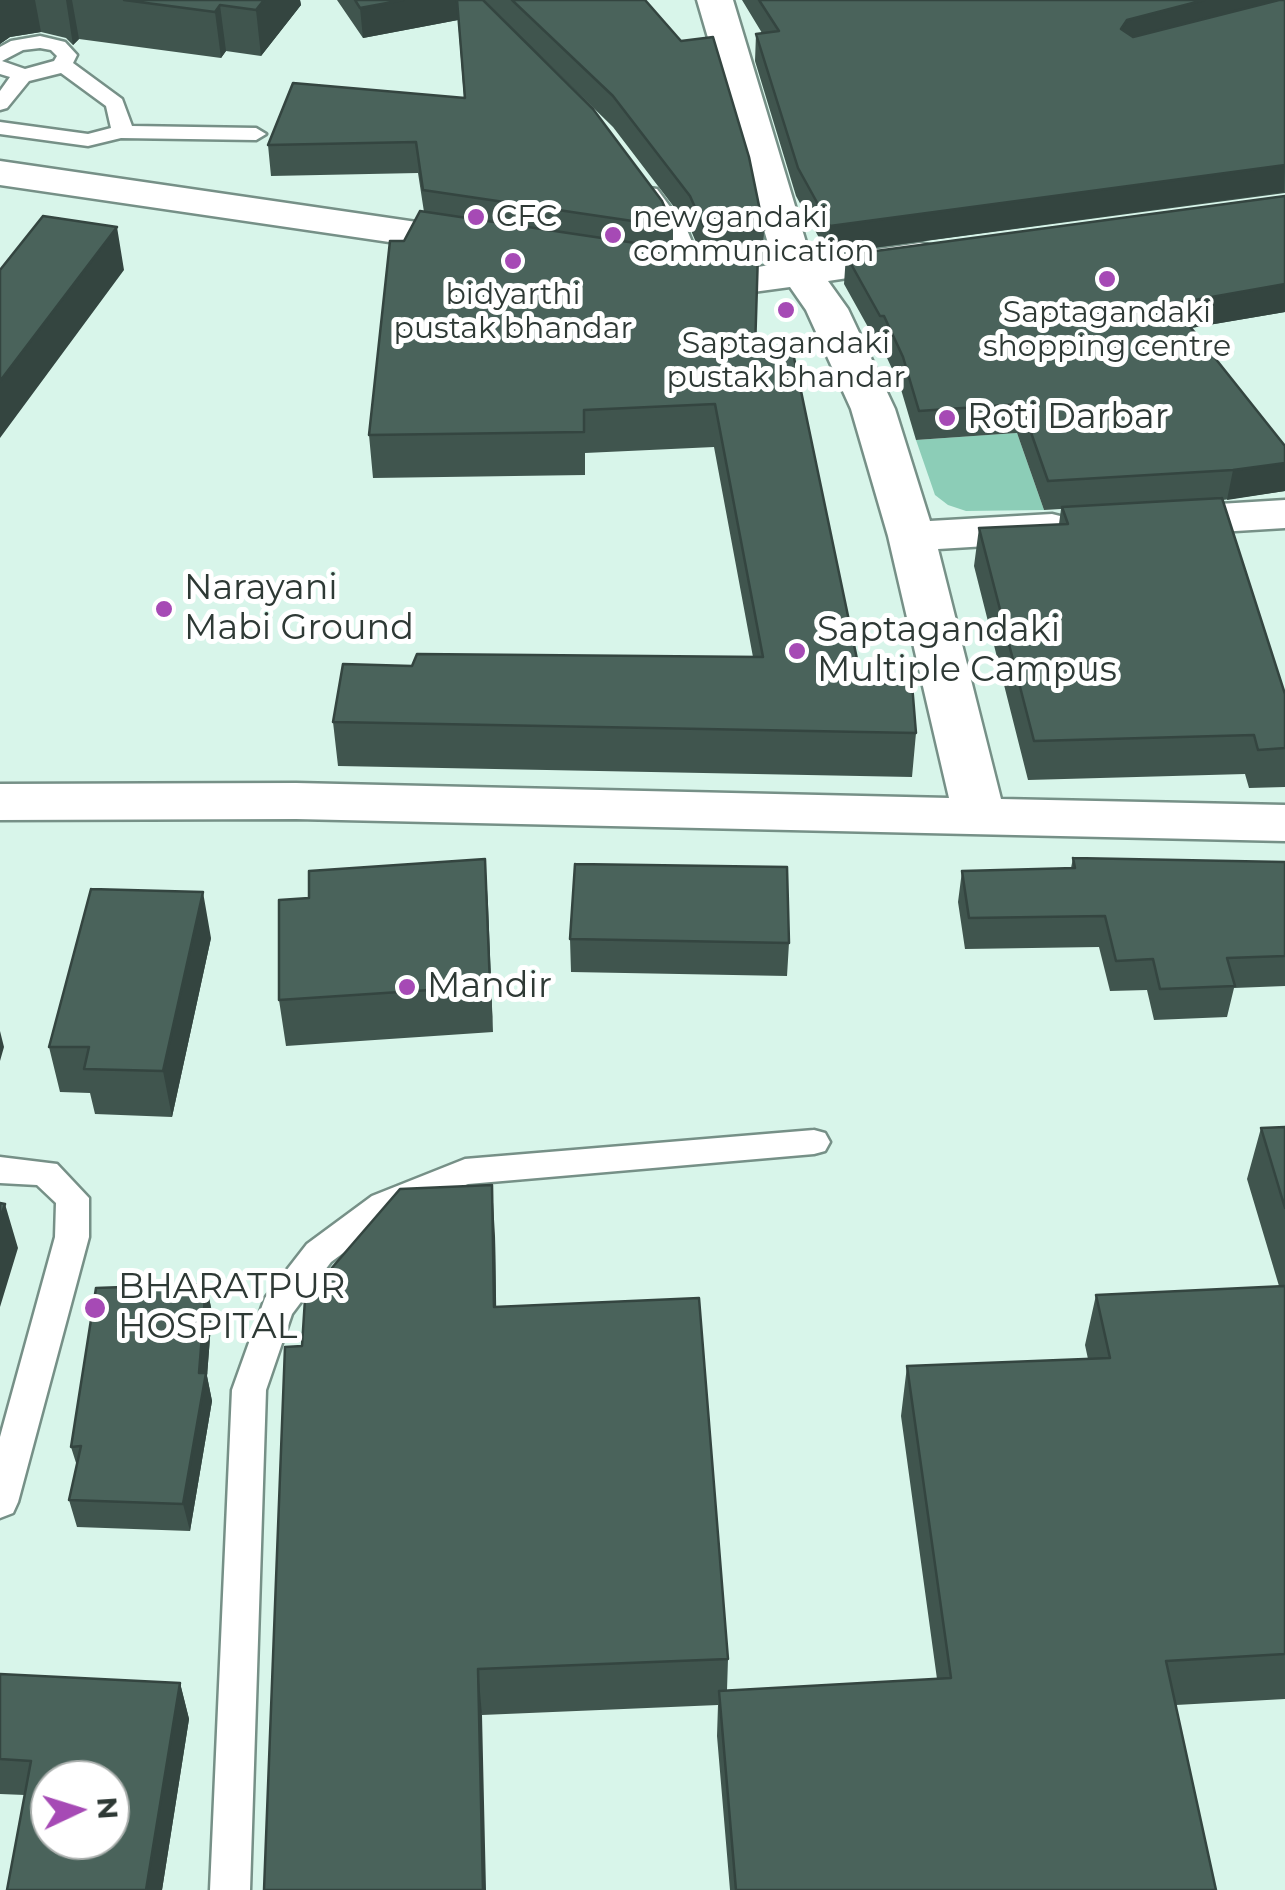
<!DOCTYPE html>
<html>
<head>
<meta charset="utf-8">
<style>
	body { margin:0 }
	#map { position:relative; width:1285px; height:1890px; overflow:hidden; background:#d8f5ea; font-family:Montserrat,sans-serif }
	canvas { display:block }
	.north { position:absolute; left:30px; top:1760px; width:100px; height:100px; box-sizing:border-box; background:#fff; border:2px solid #abb0ae; border-radius:50%; rotate:86deg; font-size:28px; font-weight:700; line-height:40px; text-align:center; color:#2e3935 }
	.north::after { content:''; display:block; margin:auto; width:35px; height:45px; background:#a64ab5; clip-path:polygon(50% 0,100% 100%,50% 72%,0 100%) }
</style>
</head>
<body>
<div id="map">
<canvas width="1285" height="1890"></canvas>
<div class="north">N</div>
</div>
<script>
const g = document.querySelector('canvas').getContext('2d');
g.lineJoin = 'round';
function fill(path, color) { g.fillStyle = color; g.fill(path, 'evenodd'); }
const poly = rows => new Path2D(rows.map(r => 'M' + r).join(''));
function trace(path, color, width, dash) { g.strokeStyle = color; g.lineWidth = width; g.lineCap = dash ? 'butt' : 'round'; g.setLineDash(dash || []); g.stroke(path); }
function drawText(font, color, halo, rows, align = 'center') {
  g.font = font + ' Montserrat,sans-serif'; g.lineWidth = 10; g.setLineDash([]); g.textBaseline = 'middle'; g.strokeStyle = halo; g.fillStyle = color; for (const [text, x, y, turn = 0] of rows) {
    g.save(); g.translate(x, y); g.rotate((+turn || 0) * Math.PI / 180); g.textAlign = isNaN(turn) ? turn : align; if (halo) g.strokeText(text, 0, 0); g.fillText(text, 0, 0); g.restore();
  }
}
fill(poly([
	[1017,433,1044,510,966,511,948,505,935,495,916,440]
]), '#8ccdb7');
const lane = poly([
	[40,36,65,42,77,55,73,63,122,99,132,126,256,128,266,134,256,140,121,138,88,146,0,134,0,122,88,134,111,128,106,106,61,73,29,81,7,108,0,110,0,91,10,77,0,74,0,47,11,41,40,36],
	[40,48,51,50,57,56,54,61,25,69,2,61,23,50,40,48],
	[649,188,657,189,687,230,707,278,704,283,696,285,685,278,665,231,638,194,649,188],
	[814,1130,825,1133,830,1142,825,1151,814,1154,468,1184,396,1214,331,1262,292,1314,266,1390,250,1890,210,1890,232,1390,265,1298,307,1244,372,1196,465,1159,814,1130],
	[0,1157,57,1164,89,1198,89,1237,18,1502,13,1513,0,1518,0,1437,55,1237,56,1203,37,1185,0,1183,0,1157]
]);
const street = poly([
	[697,0,733,0,811,259,920,243,934,246,940,255,934,264,920,267,828,281,848,309,895,409,930,521,1052,514,1068,518,1075,528,1068,538,1052,542,938,549,1001,799,1285,805,1285,841,296,819,0,820,0,784,296,783,949,798,888,536,851,409,806,310,790,287,753,292,683,288,668,285,662,276,668,267,683,264,753,268,774,264,697,0],
	[0,161,485,232,499,235,505,244,499,253,485,256,0,185,0,161],
	[1285,500,1285,528,1153,536,1137,532,1130,522,1137,512,1153,508,1285,500]
]);
trace(lane, '#769087', 5);
trace(street, '#769087', 5);
fill(lane, '#fff');
fill(street, '#fff');
fill(poly([
	[0,0,300,0,301,5,261,56,226,51,221,58,79,39,73,45,66,38,41,32,10,37,0,44],
	[337,0,483,0,673,227,673,248,700,252,690,228,613,127,483,0,645,0,764,230,763,261,758,261,755,350,862,683,916,733,912,777,338,766,333,722,412,666,753,657,714,447,585,453,585,475,373,478,369,435,404,241,424,212,418,173,271,176,268,145,464,98,458,20,363,38],
	[742,0,1285,0,1285,193,828,254,796,196,755,61,756,34,762,33],
	[846,255,1285,312,1191,328,1285,446,1285,491,1223,500,1285,694,1285,787,1249,788,1245,774,1028,780,974,566,979,528,1059,524,1061,509,1044,510,1017,433,916,440,900,386,881,345,878,345,844,284],
	[1073,858,1285,862,1285,986,1234,988,1227,1017,1154,1020,1147,990,1110,991,1099,947,965,949,958,902,962,871,1071,868],
	[485,859,493,1032,286,1046,279,1000,309,898],
	[211,938,172,1117,95,1114,90,1093,60,1092,49,1047],
	[570,939,789,943,787,976,571,972],
	[1285,1127,1285,1699,1176,1705,1216,1890,730,1890,717,1736,718,1705,482,1715,302,1346,495,1236,496,1307,728,1659,727,1690,937,1679,901,1416,907,1366,1088,1359,1085,1345,1096,1295,1279,1286,1247,1179,1261,1128],
	[206,1284,212,1312,207,1376,212,1401,190,1531,77,1527,69,1500,77,1466,71,1447],
	[0,1674,180,1683,189,1719,162,1890,7,1890,25,1795,0,1794]
]), '#40554e');
fill(poly([
	[0,0,35,0,41,32,10,37,0,44],
	[66,0,72,0,79,39,73,45],
	[264,0,300,0,301,5,261,56,256,10],
	[403,0,457,0,458,20,363,38,360,8],
	[1204,0,1285,0,1123,47,1121,29,1127,20],
	[220,5,226,51,221,58,215,12],
	[1285,165,1284,192,828,254,830,226],
	[117,227,124,270,0,438,0,381],
	[1285,284,1285,312,1167,332,1172,304],
	[1285,463,1285,491,1227,500,1233,470],
	[485,859,488,905,493,1032,490,986],
	[203,892,211,938,172,1117,163,1071],
	[0,1031,4,1047,0,1061],
	[492,1185,495,1236,497,1356,494,1307],
	[5,1204,18,1248,0,1307,0,1219],
	[206,1284,212,1312,207,1376,212,1401,190,1531,183,1504,199,1373],
	[478,1669,482,1715,486,1890,483,1890],
	[180,1683,189,1719,162,1890,146,1890]
]), '#344540');
const building = poly([
	[124,0,264,0,256,10,220,5,215,12,124,0],
	[355,0,403,0,360,8,355,0],
	[457,0,483,0,593,109,662,201,673,227,423,190,416,142,268,145,293,83,465,98,457,0],
	[512,0,645,0,681,41,713,37,749,157,764,230,705,230,690,196,613,96,512,0],
	[759,0,1204,0,1127,20,1121,29,1133,37,1279,0,1285,0,1285,165,830,226,798,168,756,34,779,31,759,0],
	[1285,196,1285,284,1172,304,1285,446,1285,463,1233,470,1048,481,1021,404,919,411,903,357,884,316,880,316,846,255,1285,196],
	[420,211,696,252,758,253,755,350,792,348,862,683,912,684,916,733,333,722,343,664,412,666,417,654,763,657,715,404,584,410,584,432,369,435,390,241,404,241,420,211],
	[43,216,117,227,0,381,0,270,43,216],
	[1222,498,1285,694,1285,748,1258,750,1254,735,1034,741,979,528,1068,524,1062,507,1222,498],
	[1073,858,1285,862,1285,956,1227,958,1235,986,1160,989,1153,959,1116,961,1105,916,969,918,962,871,1075,868,1073,858],
	[485,859,490,986,279,1000,279,900,309,898,309,871,485,859],
	[575,864,787,867,789,943,570,939,575,864],
	[91,889,203,892,163,1071,84,1069,89,1047,49,1047,91,889],
	[1285,1127,1285,1208,1261,1128,1285,1127],
	[492,1185,494,1307,699,1298,728,1659,478,1669,483,1890,264,1890,285,1347,302,1346,305,1299,400,1189,492,1185],
	[0,1203,5,1204,0,1219,0,1203],
	[206,1284,199,1373,206,1373,183,1504,69,1500,81,1446,71,1447,96,1288,206,1284],
	[1285,1286,1285,1654,1166,1661,1216,1890,736,1890,719,1691,951,1678,907,1366,1110,1358,1096,1295,1285,1286],
	[0,1674,180,1683,146,1890,7,1890,31,1761,0,1759,0,1674],
	[50,1780,110,1780,110,1840,50,1840,50,1780]
]);
fill(building, '#4a635b');
trace(building, '#344540', 2.5);
for (const [x, y, r, color] of [
	[476,217,10,"#a64ab5"],
	[613,235,10,"#a64ab5"],
	[513,261,10,"#a64ab5"],
	[1107,279,10,"#a64ab5"],
	[786,310,10,"#a64ab5"],
	[947,418,10,"#a64ab5"],
	[164,609,10,"#a64ab5"],
	[797,651,10,"#a64ab5"],
	[407,987,10,"#a64ab5"],
	[95,1308,12,"#a64ab5"]
]) { const dot = new Path2D(); dot.arc(x, y, r, 0, 2 * Math.PI); g.fillStyle = color; g.fill(dot); trace(dot, '#fff', 4); }
drawText('30px', '#2e3935', '#fff', [
	["CFC",496,217,"left"],
	["new gandaki",633,218,"left"],
	["communication",633,252,"left"],
	["bidyarthi",513,295],
	["pustak bhandar",513,329],
	["Saptagandaki",1107,313],
	["shopping centre",1107,347],
	["Saptagandaki",786,344],
	["pustak bhandar",786,378]
]);
drawText('35px', '#2e3935', '#fff', [
	["Roti Darbar",967,418],
	["Narayani",184,589],
	["Mabi Ground",184,629],
	["Saptagandaki",817,631],
	["Multiple Campus",817,671],
	["Mandir",427,987],
	["BHARATPUR",118,1288],
	["HOSPITAL",118,1328]
], 'left');
</script>
</body>
</html>
